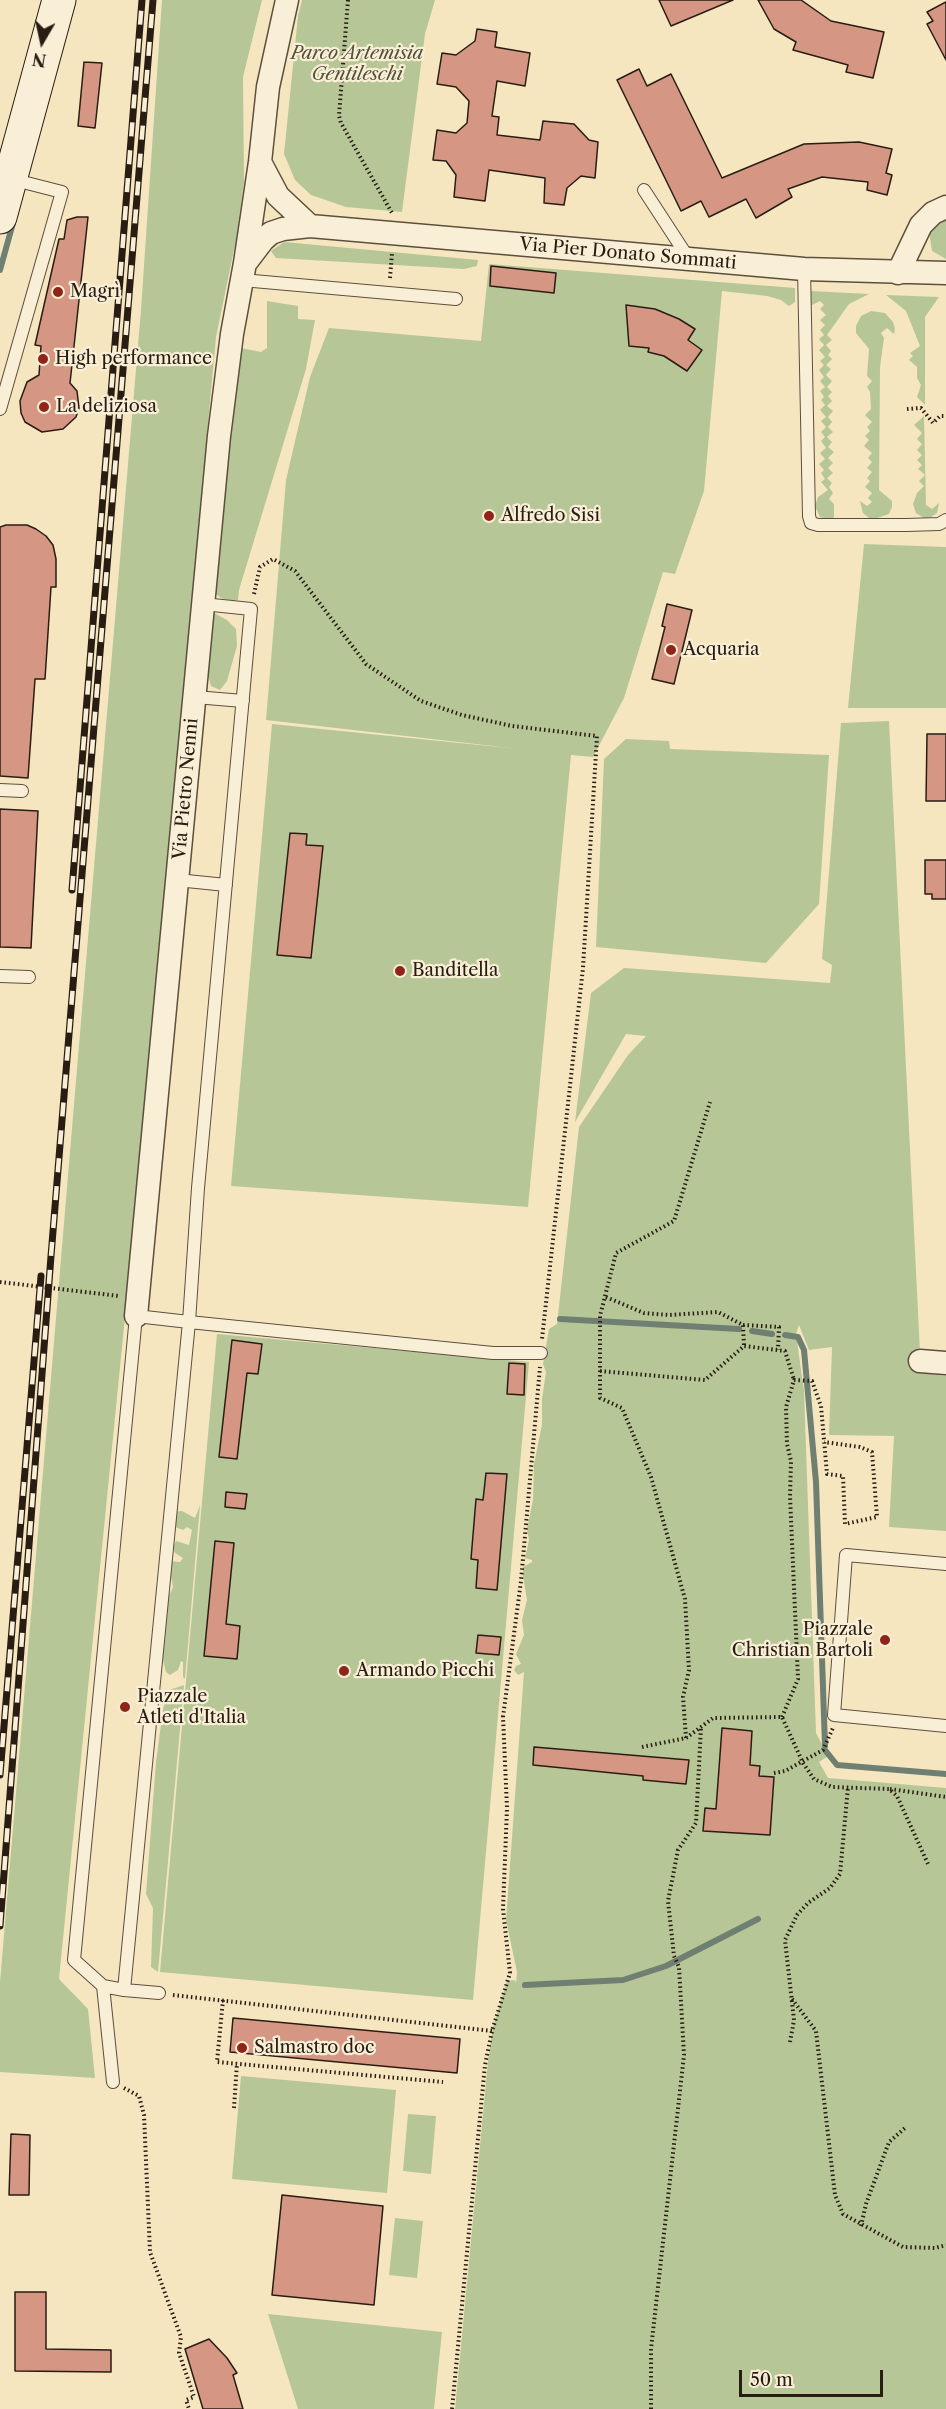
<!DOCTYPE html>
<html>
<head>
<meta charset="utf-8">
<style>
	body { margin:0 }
	#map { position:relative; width:946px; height:2409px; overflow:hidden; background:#f6e6c0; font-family:"Libre Caslon Text",serif }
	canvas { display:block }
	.north { position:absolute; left:12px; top:12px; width:60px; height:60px; -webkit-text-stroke:4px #f9efd6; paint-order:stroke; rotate:189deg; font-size:16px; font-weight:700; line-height:24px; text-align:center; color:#291d13 }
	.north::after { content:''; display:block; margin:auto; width:21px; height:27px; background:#291d13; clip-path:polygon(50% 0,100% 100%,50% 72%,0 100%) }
	.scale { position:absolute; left:739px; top:2370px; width:144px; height:27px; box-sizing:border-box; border:3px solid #291d13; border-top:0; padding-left:8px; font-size:18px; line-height:21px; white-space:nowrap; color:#291d13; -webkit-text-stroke:4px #f9efd6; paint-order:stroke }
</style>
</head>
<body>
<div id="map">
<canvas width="946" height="2409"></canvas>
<div class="north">N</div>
<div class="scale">50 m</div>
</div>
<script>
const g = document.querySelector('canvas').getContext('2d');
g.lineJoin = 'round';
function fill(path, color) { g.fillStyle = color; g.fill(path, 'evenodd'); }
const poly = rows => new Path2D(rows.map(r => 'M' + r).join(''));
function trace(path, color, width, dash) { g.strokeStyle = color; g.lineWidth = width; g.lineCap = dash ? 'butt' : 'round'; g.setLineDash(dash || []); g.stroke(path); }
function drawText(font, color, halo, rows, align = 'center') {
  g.font = font + ' "Libre Caslon Text",serif'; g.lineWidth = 4.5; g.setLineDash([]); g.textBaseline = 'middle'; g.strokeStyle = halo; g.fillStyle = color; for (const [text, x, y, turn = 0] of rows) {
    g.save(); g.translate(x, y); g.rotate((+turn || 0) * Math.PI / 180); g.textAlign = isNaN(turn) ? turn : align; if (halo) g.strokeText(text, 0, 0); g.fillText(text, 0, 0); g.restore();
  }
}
fill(poly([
	[162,0,262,0,243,77,244,182,236,240,216,337,128,1287,59,1979,88,2009,95,2078,0,2072,0,1982,141,310],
	[302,0,435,0,425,34,402,212,346,207,311,195,295,180,284,154,298,16],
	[946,213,946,259,932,251,930,238,930,230],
	[284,242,392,252,478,260,477,266,464,269,276,258,271,251],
	[489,264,795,288,795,302,789,306,781,300,767,296,722,291,704,491,675,574,663,572,624,698,593,757,571,755,528,1207,231,1186,272,724,519,749,266,720,286,480,310,377,329,328,481,341],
	[811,291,869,294,849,304,827,335,832,340,826,345,831,351,828,355,832,359,826,365,831,369,826,375,832,381,827,387,832,392,828,396,832,401,827,406,833,411,828,417,832,422,828,427,833,432,827,437,832,442,828,447,834,452,828,458,833,463,828,468,833,473,827,478,832,483,829,487,833,493,829,499,834,504,834,516,833,519,828,519,820,517,815,506,818,497,828,490,821,482,825,479,821,473,824,470,819,464,825,459,820,453,826,448,821,441,825,437,821,432,826,427,821,421,826,417,820,410,825,405,821,400,824,397,820,391,825,387,820,381,824,377,819,370,824,365,820,361,825,357,819,350,824,345,819,339,824,335,820,330,825,325,820,320,826,315,820,309,824,305,820,301,810,306],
	[886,295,939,297,925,317,925,405,917,397,921,385,917,378,917,367,909,360,913,356,910,353,920,346,906,311],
	[267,301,298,306,298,319,315,320,306,369,239,590,238,600,231,601,221,598,215,593,230,419,241,348,261,352,267,348],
	[871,311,885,313,893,322,895,329,894,334,887,328,881,333,884,338,880,367,879,490,892,501,892,507,889,514,877,518,869,518,863,513,860,501,867,506,872,502,868,498,872,493,865,487,870,481,867,478,872,472,867,468,872,462,868,458,872,453,864,446,869,440,865,436,870,431,867,427,872,422,865,415,871,409,870,392,867,387,872,381,867,376,869,349,856,333,856,326,861,316],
	[924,416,926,505,932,509,939,503,937,513,931,517,924,518,916,513,913,504,917,493,924,486,919,481,925,475,918,469,922,465,917,460,922,455,917,450,922,444,917,439,922,433,914,425],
	[864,544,946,547,946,708,848,708],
	[212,612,227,620,236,629,237,646,227,681,220,690,211,686,207,672],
	[889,721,921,1373,946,1376,946,1531,889,1527,894,1436,829,1435,832,1347,809,1350,799,1325,796,1334,804,1391,816,1733,828,1756,819,1762,828,1778,946,1788,946,2409,455,2409,488,2061,493,2027,507,1981,515,1980,516,1983,517,1972,506,1920,524,1672,518,1675,514,1670,516,1666,521,1664,516,1654,524,1635,522,1620,527,1600,523,1576,523,1567,532,1562,532,1560,525,1558,529,1540,527,1529,533,1500,534,1464,542,1425,542,1399,546,1372,543,1364,549,1329,557,1324,579,1127,628,1055,646,1036,626,1034,575,1122,591,993,624,968,830,983,832,965,822,959,841,723],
	[626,739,669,741,670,749,829,755,819,904,766,963,596,947,604,759],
	[217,1334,529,1362,473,2000,160,1972],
	[200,1505,185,1679,183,1677,183,1662,181,1661,178,1670,170,1675,166,1672,162,1656,166,1603,173,1587,168,1561,180,1562,183,1558,175,1553,173,1548,176,1541,189,1545,192,1530,187,1527,183,1530,175,1527,167,1518,170,1512,182,1511,195,1518],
	[184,1685,158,1972,151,1967,153,1908,146,1894,156,1762,163,1709,169,1690],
	[241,2076,396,2090,387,2193,232,2179],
	[408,2114,436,2116,431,2174,403,2171],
	[395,2218,423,2221,417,2278,389,2275],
	[268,2314,442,2332,434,2409,298,2409]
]), '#b6c697');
trace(poly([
	[0,270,13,223],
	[560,1319,739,1329],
	[752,1331,772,1334],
	[785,1335,798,1337,804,1350,816,1482,825,1746],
	[825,1750,837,1765,946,1774],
	[525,1985,623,1980,666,1966,758,1919]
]), '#6f7f71', 6);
const building = poly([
	[659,0,733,0,671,26,659,0],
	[758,0,801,0,831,21,884,32,873,78,846,72,848,65,793,50,796,42,774,29,758,0],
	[946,2,946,60,927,24,933,21,927,12,946,2],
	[477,29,497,32,495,47,530,53,525,86,497,81,492,116,499,117,497,135,540,140,543,121,574,124,589,140,598,142,595,178,581,176,567,188,564,205,544,203,545,178,489,170,485,201,454,197,456,175,446,161,433,160,437,130,456,133,467,123,469,101,456,87,437,84,442,53,456,55,475,41,477,29],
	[84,62,102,63,95,128,78,126,84,62],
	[639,69,647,86,671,74,722,178,804,144,859,142,892,149,886,173,892,175,887,195,867,190,868,182,822,177,788,189,792,197,756,218,746,199,709,217,701,201,681,211,617,80,639,69],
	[77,217,88,217,70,383,77,391,79,408,76,417,63,429,42,432,25,422,21,413,20,401,27,382,39,375,41,346,35,345,59,239,64,239,67,220,77,217],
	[491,266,556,273,554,293,490,286,491,266],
	[626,305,655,309,679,319,695,329,688,340,702,350,687,371,664,356,648,352,649,348,629,346,626,305],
	[6,525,27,525,36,529,46,536,53,545,56,559,56,587,51,587,45,679,35,679,28,778,0,776,0,527,6,525],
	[667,604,692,610,674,684,652,679,665,627,662,626,667,604],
	[927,734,946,734,946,801,926,801,927,734],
	[0,809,38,811,31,948,0,947,0,809],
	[290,833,307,834,306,845,323,846,311,958,277,955,290,833],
	[925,860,946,860,946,899,932,899,932,894,925,894,925,860],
	[232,1340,262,1344,258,1374,247,1373,237,1459,219,1457,232,1340],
	[509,1363,525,1364,524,1395,507,1394,509,1363],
	[486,1473,507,1474,497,1590,476,1588,478,1560,471,1559,476,1499,483,1500,486,1473],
	[226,1492,247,1494,245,1509,225,1507,226,1492],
	[215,1541,234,1543,226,1624,240,1626,237,1659,204,1656,215,1541],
	[478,1635,501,1637,499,1655,476,1653,478,1635],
	[722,1728,752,1731,750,1765,760,1766,759,1776,774,1777,770,1835,703,1831,705,1808,716,1809,722,1728],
	[534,1747,689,1760,686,1784,643,1780,643,1776,533,1765,534,1747],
	[233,2018,460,2039,457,2073,230,2052,233,2018],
	[11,2134,30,2135,29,2195,9,2195,11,2134],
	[282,2195,383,2206,374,2305,272,2295,282,2195],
	[15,2292,46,2292,46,2349,111,2350,111,2372,15,2371,15,2292],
	[209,2339,227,2358,237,2373,233,2375,243,2409,203,2409,185,2349,209,2339]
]);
fill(building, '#d59684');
trace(building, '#291d13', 1.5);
const lane = poly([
	[644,190,689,259],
	[804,269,809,516,811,523,818,525,906,525,939,524,946,520],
	[242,280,456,299],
	[0,409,62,192,11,179],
	[203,604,251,609,198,1188,189,1322,493,1353,541,1353],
	[195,697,243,701],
	[0,790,22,791],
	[177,880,226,885],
	[0,976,29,977],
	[946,1564,846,1555,834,1715,946,1726],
	[103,1986,113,2082],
	[124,1990,189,1322,136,1316,74,1960,103,1986,124,1990,159,1993]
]);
const street = poly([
	[260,162,278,196,310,226],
	[247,261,263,240,271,233,283,229,310,226,804,269,946,273],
	[898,273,921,225,933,213,946,207],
	[136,1316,219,436,232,334,245,263,260,162,268,87,287,0],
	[920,1361,946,1363]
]);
const secondary = poly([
	[0,217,59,0]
]);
trace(lane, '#5c4f3e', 14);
trace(street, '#5c4f3e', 25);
trace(secondary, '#291d13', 35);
trace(poly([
	[348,0,339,116,341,123,392,213],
	[390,278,392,253],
	[907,409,921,408,933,423,940,416,946,416],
	[254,594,260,567,273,559,295,571,366,664,421,701,462,715,512,726,597,736,583,968,542,1339],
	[0,1282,119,1296],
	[606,1297,644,1313,669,1315,718,1312,743,1325,744,1346],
	[743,1325,779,1327,778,1350],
	[600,1371,705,1380,744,1346,785,1351,794,1380],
	[782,1717,798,1679,790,1496,791,1461,787,1444,786,1407,794,1380,812,1381,821,1406,827,1474,843,1476,845,1524,877,1517,872,1452,860,1447,824,1442],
	[686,1738,683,1697,689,1670,685,1599,651,1477,622,1408,600,1398,600,1316,616,1253,674,1221,710,1102],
	[642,1747,686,1738,713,1718,782,1717,803,1763,814,1779,832,1787,889,1789,897,1796,928,1864],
	[774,1773,785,1771,823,1750,833,1728],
	[890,1789,946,1797],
	[173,1995,492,2031],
	[792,1999,816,2031,835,2195,843,2214,903,2247,935,2248,946,2245],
	[223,2000,217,2062,443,2082],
	[790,2042,794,2020,785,1940,797,1915,808,1903,830,1888,840,1874,848,1787],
	[124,2088,139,2096,144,2115,150,2252,181,2337,179,2353,194,2397,186,2400,189,2409],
	[234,2108,237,2063],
	[861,2226,866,2204,889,2142,905,2128],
	[452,2409,485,2065,492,2031,510,1973,503,1909,507,1808,503,1717,521,1581,540,1367],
	[651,2409,651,2349,684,2055,679,1967,674,1956,668,1901,678,1850,696,1823,701,1727]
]), '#291d13', 4, [1.5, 3]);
trace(lane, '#f9efd6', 12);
trace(street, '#f9efd6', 22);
trace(secondary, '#f9efd6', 33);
const rail = poly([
	[72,890,142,0],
	[0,1775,41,1276],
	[0,1926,51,1256,153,0]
]);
trace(rail, '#291d13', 7);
trace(rail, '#f9efd6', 4.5, [14]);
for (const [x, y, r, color] of [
	[58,292,6,"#8f2418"],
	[43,359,6,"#8f2418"],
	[44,407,6,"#8f2418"],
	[489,516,6,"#8f2418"],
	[671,650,6,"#8f2418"],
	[400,971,6,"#8f2418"],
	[885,1640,6,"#8f2418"],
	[344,1671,6,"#8f2418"],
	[125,1707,6,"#8f2418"],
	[242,2048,6,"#8f2418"]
]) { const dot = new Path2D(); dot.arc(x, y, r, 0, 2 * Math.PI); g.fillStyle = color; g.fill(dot); trace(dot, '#f9efd6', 2); }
drawText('italic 18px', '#53503b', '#f9efd6', [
	["Parco Artemisia",357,54],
	["Gentileschi",357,75]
]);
drawText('18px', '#291d13', '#f9efd6', [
	["Via Pier Donato Sommati",628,254,5],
	["Via Pietro Nenni",186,789,-85]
]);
drawText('18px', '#291d13', '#f9efd6', [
	["Magrì",70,292],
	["High performance",55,359],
	["La deliziosa",56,407],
	["Alfredo Sisi",501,516],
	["Acquaria",683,650],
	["Banditella",412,971],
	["Piazzale",873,1630,"right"],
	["Christian Bartoli",873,1651,"right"],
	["Armando Picchi",356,1671],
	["Piazzale",137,1697],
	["Atleti d'Italia",137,1718],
	["Salmastro doc",254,2048]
], 'left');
</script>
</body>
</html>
